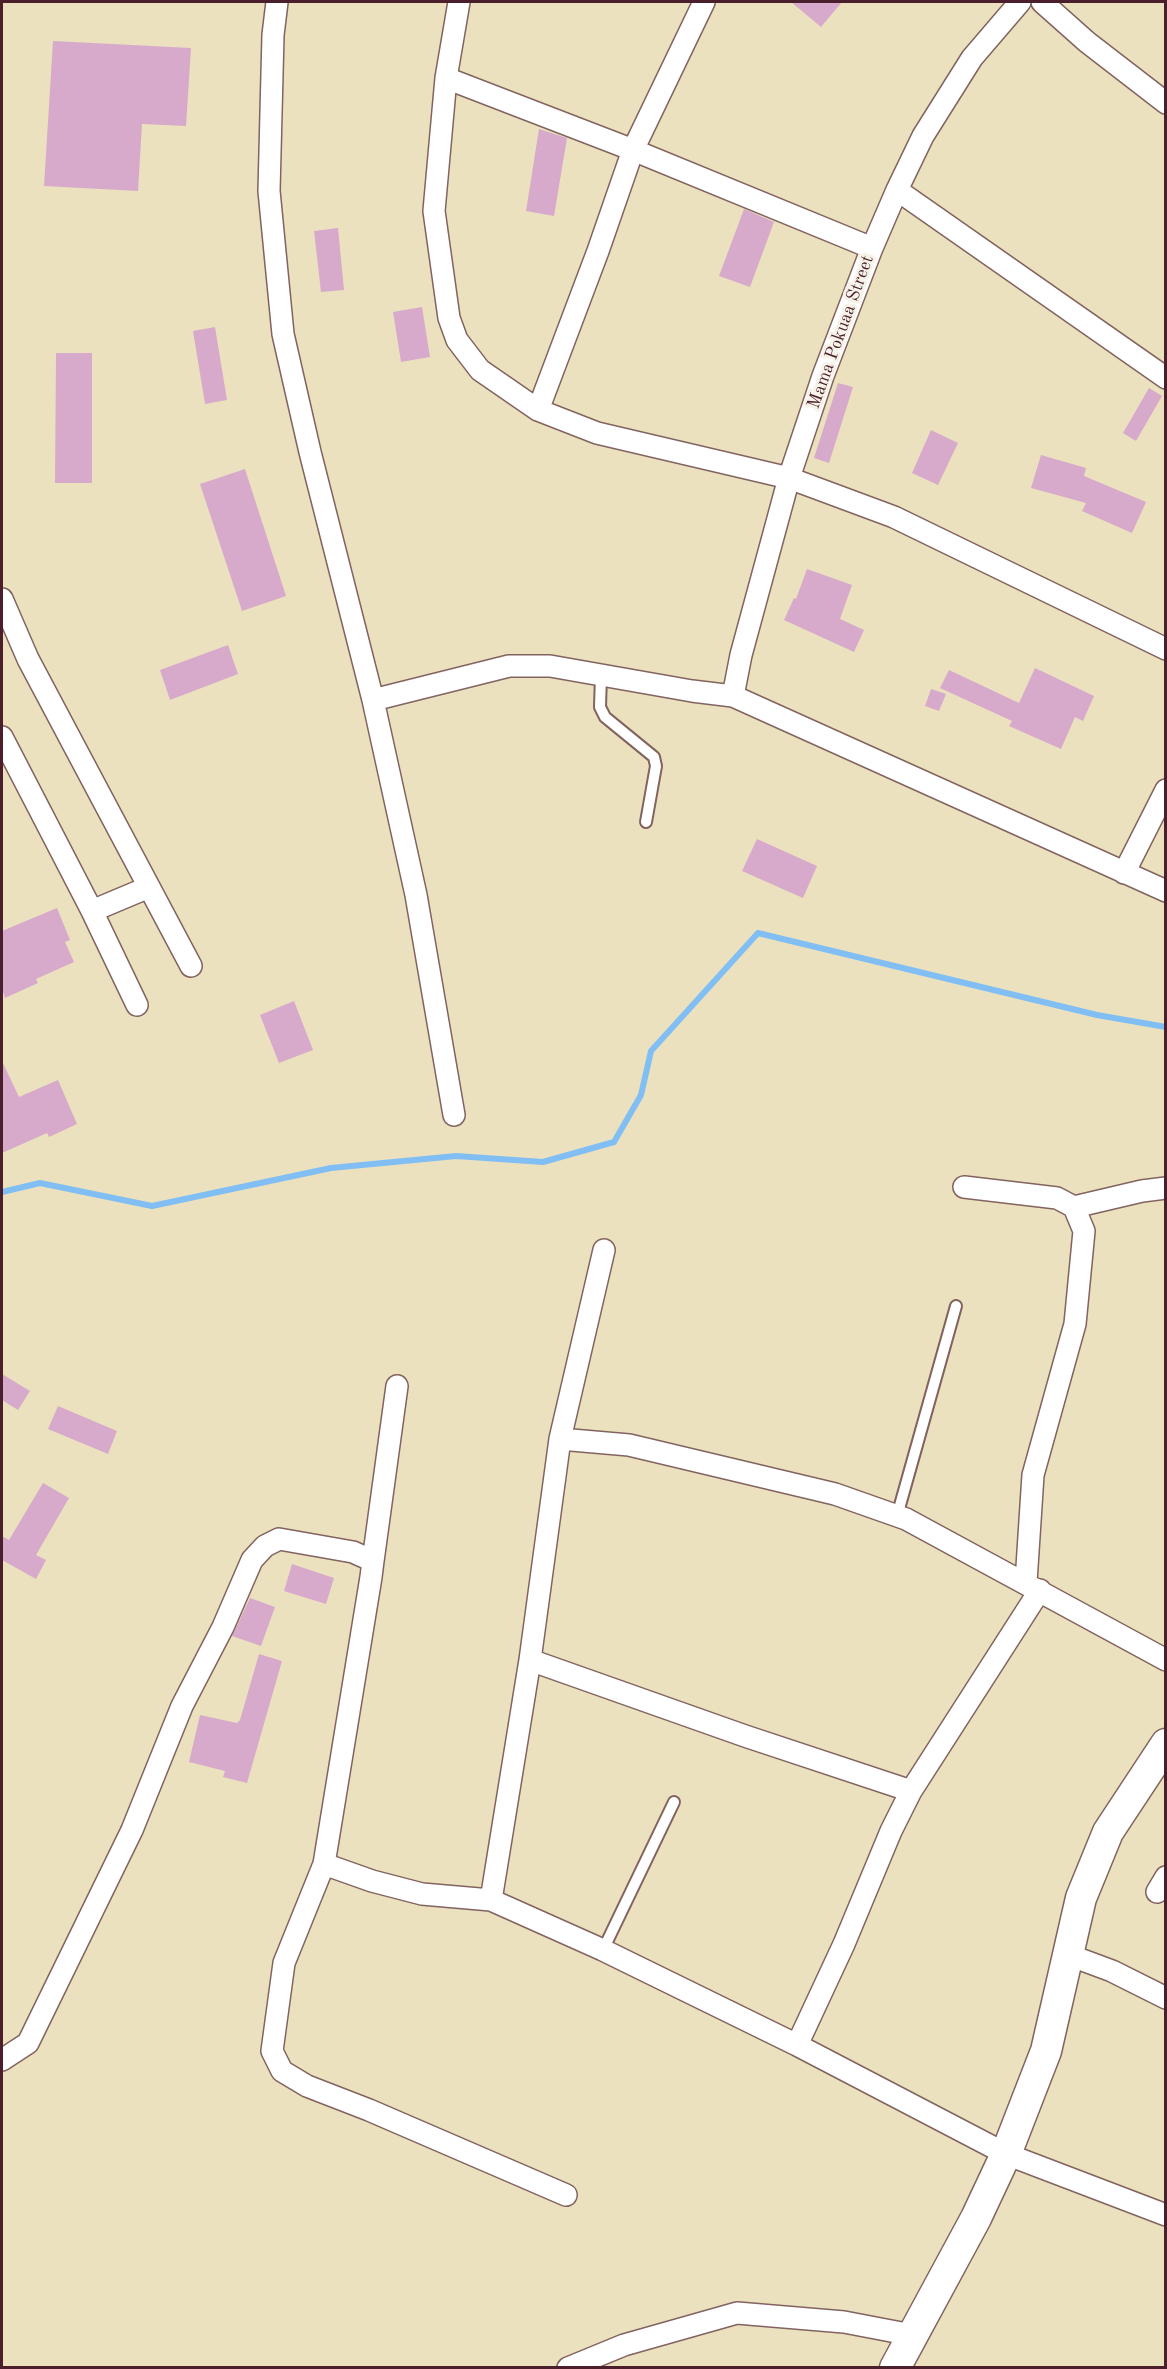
<!DOCTYPE html>
<html>
<head>
<meta charset="utf-8">
<style>
	body { margin:0 }
	#map { position:relative; width:1167px; height:2369px; overflow:hidden; background:#ebe1bf; font-family:"Old Standard TT",serif }
	canvas { display:block }
	.frame { position:absolute; inset:0; border:3px solid #4a1f2b; pointer-events:none }
</style>
</head>
<body>
<div id="map">
<canvas width="1167" height="2369"></canvas>
<div class="frame"></div>
</div>
<script>
const g = document.querySelector('canvas').getContext('2d');
g.lineJoin = 'round';
const poly = rows => new Path2D(rows.map(r => 'M' + r).join(''));
function trace(path, color, width, dash) { g.strokeStyle = color; g.lineWidth = width; g.lineCap = dash ? 'butt' : 'round'; g.setLineDash(dash || []); g.stroke(path); }
function fill(path, color) { g.fillStyle = color; g.fill(path, 'evenodd'); }
function drawText(font, color, halo, rows, align = 'center') {
  g.font = font + ' "Old Standard TT",serif'; g.lineWidth = 6; g.setLineDash([]); g.textBaseline = 'middle'; g.strokeStyle = halo; g.fillStyle = color; for (const [text, x, y, turn = 0] of rows) {
    g.save(); g.translate(x, y); g.rotate((+turn || 0) * Math.PI / 180); g.textAlign = isNaN(turn) ? turn : align; if (halo) g.strokeText(text, 0, 0); g.fillText(text, 0, 0); g.restore();
  }
}
trace(poly([
	[2,1192,40,1183,152,1206,331,1168,456,1156,543,1162,614,1142,641,1095,651,1051,758,933,1097,1015,1166,1027]
]), '#81bef4', 6);
fill(poly([
	[791,2,842,2,821,27],
	[53,41,191,48,186,126,142,124,138,191,44,186],
	[539,129,567,138,554,216,526,211],
	[744,209,774,222,750,287,719,276],
	[338,228,344,290,321,292,314,231],
	[422,307,430,357,401,362,393,312],
	[215,327,227,400,205,404,193,331],
	[56,353,92,353,92,483,55,483],
	[838,383,853,387,829,463,814,458],
	[1149,388,1162,396,1136,441,1123,433],
	[931,430,958,443,938,485,912,473],
	[1041,455,1086,468,1084,476,1146,502,1132,533,1082,511,1086,503,1031,488],
	[245,469,286,596,242,611,200,484],
	[807,569,852,585,840,619,864,630,854,652,784,620,794,598,796,599],
	[228,645,238,674,170,700,160,670],
	[1035,668,1094,696,1083,721,1075,717,1061,749,1009,726,1012,721,940,688,949,670,1019,703],
	[931,689,946,694,939,711,925,706],
	[757,839,817,866,803,898,742,871],
	[57,908,70,940,65,942,74,962,36,979,38,983,5,998,2,988,2,931],
	[294,1001,313,1050,279,1063,260,1015],
	[2,1061,19,1097,58,1080,77,1124,49,1137,47,1133,2,1153],
	[2,1374,30,1391,18,1410,2,1400],
	[58,1406,117,1431,108,1454,48,1429],
	[43,1483,69,1498,36,1555,46,1560,36,1579,2,1560,2,1536,9,1540],
	[292,1564,334,1578,326,1604,284,1591],
	[250,1598,275,1607,261,1646,232,1636],
	[259,1654,282,1661,247,1783,223,1777,225,1771,189,1762,200,1715,237,1723,240,1720]
]), '#d7aacb');
const lane = poly([
	[601,675,600,707,605,717,654,757,656,766,646,822],
	[897,1516,956,1306],
	[603,1950,674,1802]
]);
const street = poly([
	[277,2,273,35,269,191,283,334,310,452,373,700,416,895,454,1115],
	[459,2,446,78,434,211,449,318,457,340,480,370,538,410,597,433,789,478,894,517,1166,649],
	[1042,2,1087,42,1166,103],
	[446,78,633,150,872,248],
	[897,190,1166,378],
	[538,410,598,251,633,150,704,2],
	[2,599,28,659,191,966],
	[733,696,741,655,789,478,823,376,872,248,897,190,923,136,972,58,1020,2],
	[373,700,509,666,550,666,692,691,733,696,1166,891],
	[2,737,92,911,137,1005],
	[1124,873,1166,790],
	[92,911,149,887],
	[964,1187,1057,1198,1074,1207,1084,1231,1075,1324,1033,1475,1026,1582],
	[1074,1207,1142,1191,1166,1188],
	[560,1439,629,1445,835,1494,906,1519,1166,1660],
	[373,1561,397,1386],
	[530,1660,745,1736,911,1791],
	[324,1864,372,1881,422,1894,491,1900,603,1950,797,2045,1006,2154,1166,2215],
	[1157,1892,1166,1877],
	[491,1900,530,1660,560,1439,604,1250],
	[1069,1955,1112,1971,1166,1998],
	[797,2045,844,1944,891,1831,911,1791,1040,1590],
	[2,2060,28,2043,132,1830,182,1706,223,1627,252,1560,265,1546,279,1539,353,1552,373,1561,371,1577,324,1864,284,1963,272,2051,282,2071,307,2086,369,2110,566,2195],
	[568,2368,624,2345,737,2313,844,2322,912,2335]
]);
const secondary = poly([
	[895,2368,976,2218,1006,2154,1046,2051,1081,1898,1108,1832,1166,1744]
]);
trace(lane, '#82635f', 14);
trace(street, '#82635f', 24);
trace(secondary, '#82635f', 33);
trace(lane, '#fff', 10);
trace(street, '#fff', 21);
trace(secondary, '#fff', 30);
drawText('18px', '#4a1f2b', '#f7f3e8', [
	["Mama Pokuaa Street",841,332,-70]
]);
</script>
</body>
</html>
